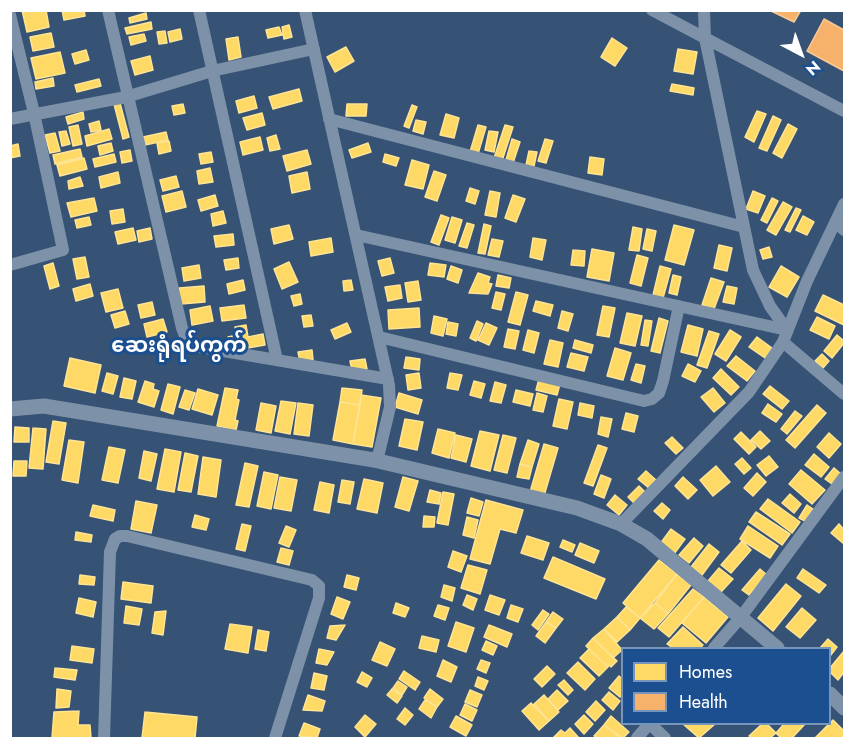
<!DOCTYPE html>
<html>
<head>
<meta charset="utf-8">
<style>
	body { margin:0 }
	#map { position:relative; width:855px; height:749px; overflow:hidden; background:#365274; font-family:Jost,sans-serif }
	canvas { display:block }
	.frame { position:absolute; inset:0; border:12px solid #fff; pointer-events:none }
	.legend { position:absolute; left:621px; top:647px; width:210px; height:78px; box-sizing:border-box; background:#1b4f8f; border:2px solid #7695bc; margin:0; padding:8px 10px; list-style:none; font-size:18px; color:#fff }
	.legend li { display:flex; align-items:center; gap:12px; height:30px }
	.legend b { width:30px; border:2px solid #7695bc }
	.north { position:absolute; left:771px; top:24px; width:60px; height:60px; -webkit-text-stroke:4px #1b4f8f; paint-order:stroke; rotate:139deg; font-size:16px; font-weight:700; line-height:24px; text-align:center; color:#fff }
	.north::after { content:''; display:block; margin:auto; width:21px; height:27px; background:#fff; clip-path:polygon(50% 0,100% 100%,50% 72%,0 100%) }
</style>
</head>
<body>
<div id="map">
<canvas width="855" height="749"></canvas>
<div class="frame"></div>
<ul class="legend">
<li><b style="height:16px;background:#ffd966"></b>Homes</li>
<li><b style="height:16px;background:#f6b26b"></b>Health</li>
</ul>
<div class="north">N</div>
</div>
<script>
const g = document.querySelector('canvas').getContext('2d');
g.lineJoin = 'round';
function fill(path, color) { g.fillStyle = color; g.fill(path, 'evenodd'); }
const poly = rows => new Path2D(rows.map(r => 'M' + r).join(''));
function trace(path, color, width, dash) { g.strokeStyle = color; g.lineWidth = width; g.lineCap = dash ? 'butt' : 'round'; g.setLineDash(dash || []); g.stroke(path); }
function drawText(font, color, halo, rows, align = 'center') {
  g.font = font + ' Jost,"Noto Sans Myanmar",sans-serif'; g.lineWidth = 6; g.setLineDash([]); g.textBaseline = 'middle'; g.strokeStyle = halo; g.fillStyle = color; for (const [text, x, y, turn = 0] of rows) {
    g.save(); g.translate(x, y); g.rotate((+turn || 0) * Math.PI / 180); g.textAlign = isNaN(turn) ? turn : align; if (halo) g.strokeText(text, 0, 0); g.fillText(text, 0, 0); g.restore();
  }
}
const homes = poly([
	[22,10,46,10,49,27,27,32,22,10],
	[62,10,84,10,85,16,64,20,62,10],
	[146,13,147,19,130,23,129,18,146,13],
	[151,22,152,29,127,34,125,28,151,22],
	[289,25,292,37,284,39,282,27,289,25],
	[279,27,282,35,268,38,266,30,279,27],
	[180,29,182,39,170,42,168,32,180,29],
	[165,31,167,43,159,44,157,32,165,31],
	[51,33,54,47,33,51,30,37,51,33],
	[144,34,146,41,131,45,129,37,144,34],
	[238,37,241,57,229,60,226,39,238,37],
	[612,38,627,48,615,66,601,57,612,38],
	[346,47,354,61,335,72,327,57,346,47],
	[678,49,697,52,693,74,674,71,678,49],
	[86,50,89,60,75,64,72,54,86,50],
	[60,52,65,73,36,79,31,58,60,52],
	[150,56,153,70,135,75,131,61,150,56],
	[53,78,54,86,36,89,35,82,53,78],
	[99,79,101,86,77,92,75,85,99,79],
	[672,84,694,88,693,95,670,91,672,84],
	[299,89,302,101,273,109,269,97,299,89],
	[254,96,257,108,239,113,236,101,254,96],
	[120,103,129,137,123,139,114,104,120,103],
	[183,104,185,113,174,115,172,106,183,104],
	[347,104,367,104,366,116,346,116,347,104],
	[412,105,417,107,409,128,404,126,412,105],
	[757,111,766,114,754,142,745,137,757,111],
	[83,112,84,119,68,124,66,117,83,112],
	[262,113,265,125,247,130,243,118,262,113],
	[446,114,459,118,454,138,440,135,446,114],
	[773,116,781,120,767,151,759,148,773,116],
	[416,120,426,122,423,134,413,131,416,120],
	[99,121,101,130,91,132,89,124,99,121],
	[788,124,797,129,782,158,773,153,788,124],
	[78,125,82,144,73,146,69,127,78,125],
	[478,125,486,127,478,154,470,152,478,125],
	[505,125,513,127,502,161,494,158,505,125],
	[109,129,112,139,87,146,85,136,109,129],
	[66,131,70,144,62,146,59,132,66,131],
	[489,131,498,132,494,152,485,150,489,131],
	[166,132,168,140,145,145,143,137,166,132],
	[55,133,60,151,50,153,45,135,55,133],
	[276,135,280,149,270,151,267,138,276,135],
	[260,137,263,150,243,155,240,142,260,137],
	[512,139,520,142,513,163,506,160,512,139],
	[545,139,553,141,546,163,538,161,545,139],
	[169,141,171,151,159,154,157,143,169,141],
	[111,143,113,151,100,155,98,146,111,143],
	[368,143,371,152,352,158,349,150,368,143],
	[18,144,20,156,10,158,10,146,18,144],
	[80,149,82,157,55,164,53,155,80,149],
	[130,150,132,161,122,163,120,152,130,150],
	[307,150,311,164,287,171,283,156,307,150],
	[529,151,537,152,534,166,526,165,529,151],
	[211,152,213,162,201,164,199,154,211,152],
	[114,154,116,162,95,167,93,159,114,154],
	[385,154,399,158,396,166,383,162,385,154],
	[590,157,604,159,602,175,588,173,590,157],
	[84,158,87,169,60,176,57,165,84,158],
	[412,160,429,165,423,189,405,185,412,160],
	[210,168,213,182,199,184,197,171,210,168],
	[434,171,446,175,437,201,425,197,434,171],
	[118,172,120,183,101,188,99,177,118,172],
	[307,172,310,189,292,193,289,176,307,172],
	[176,176,179,187,163,191,160,180,176,176],
	[80,177,83,186,69,189,68,181,80,177],
	[470,188,479,191,475,204,466,201,470,188],
	[182,191,186,207,166,212,162,196,182,191],
	[490,191,500,193,496,217,485,215,490,191],
	[753,191,765,196,758,213,746,209,753,191],
	[215,195,218,206,201,211,198,200,215,195],
	[513,195,525,199,516,222,505,218,513,195],
	[94,198,97,211,71,217,67,203,94,198],
	[772,198,778,201,767,223,761,220,772,198],
	[783,202,792,207,776,235,767,230,783,202],
	[796,208,801,210,790,232,785,230,796,208],
	[123,209,125,222,112,224,110,211,123,209],
	[223,211,226,223,213,226,211,214,223,211],
	[441,215,449,218,439,245,431,242,441,215],
	[803,216,814,222,807,235,796,230,803,216],
	[89,217,91,225,77,228,75,220,89,217],
	[452,217,462,220,455,243,445,240,452,217],
	[467,223,474,225,467,248,459,246,467,223],
	[484,224,491,226,485,254,478,253,484,224],
	[289,225,293,239,274,244,271,229,289,225],
	[674,225,694,230,684,265,665,260,674,225],
	[633,227,642,229,639,251,629,250,633,227],
	[133,228,136,240,118,244,115,232,133,228],
	[150,228,152,239,139,242,137,231,150,228],
	[647,229,656,231,652,251,643,249,647,229],
	[233,234,234,245,216,247,214,236,233,234],
	[331,238,333,252,311,256,309,242,331,238],
	[533,238,546,240,542,260,530,257,533,238],
	[492,239,503,241,499,257,488,255,492,239],
	[719,245,732,248,727,271,714,268,719,245],
	[769,247,772,257,763,259,760,250,769,247],
	[592,249,614,253,609,281,587,277,592,249],
	[573,250,585,251,584,266,571,265,573,250],
	[637,255,648,258,641,286,630,283,637,255],
	[85,257,89,277,77,279,73,259,85,257],
	[238,258,239,268,226,270,224,260,238,258],
	[390,258,394,273,382,276,378,261,390,258],
	[289,262,298,282,282,289,274,269,289,262],
	[53,263,59,286,50,289,44,266,53,263],
	[430,263,446,265,444,277,428,275,430,263],
	[199,265,201,278,184,281,182,268,199,265],
	[451,266,462,270,458,283,447,279,451,266],
	[660,266,671,269,663,298,653,295,660,266],
	[781,266,799,277,787,297,769,287,781,266],
	[478,273,490,277,488,283,492,284,488,294,469,293,478,273],
	[498,275,511,278,509,288,496,286,498,275],
	[673,275,681,277,677,295,669,293,673,275],
	[711,278,724,282,714,309,702,305,711,278],
	[243,280,245,290,229,294,227,284,243,280],
	[351,280,353,290,344,291,343,281,351,280],
	[418,281,421,300,408,302,405,283,418,281],
	[90,284,93,296,76,301,73,289,90,284],
	[400,285,402,298,388,301,385,287,400,285],
	[204,286,205,302,181,304,179,288,204,286],
	[727,286,737,288,734,304,723,302,727,286],
	[118,289,123,308,106,312,101,293,118,289],
	[496,292,505,294,501,310,492,308,496,292],
	[516,292,528,295,520,325,508,322,516,292],
	[300,294,302,304,294,306,291,296,300,294],
	[823,295,844,305,844,325,815,311,823,295],
	[536,301,553,305,550,316,533,311,536,301],
	[152,302,155,315,141,318,138,305,152,302],
	[244,305,246,318,222,321,220,308,244,305],
	[210,306,213,321,192,325,190,310,210,306],
	[603,306,615,308,609,337,597,335,603,306],
	[419,308,420,327,389,329,388,310,419,308],
	[125,311,129,324,115,328,111,315,125,311],
	[562,311,573,314,568,331,558,328,562,311],
	[627,313,642,316,635,346,620,343,627,313],
	[311,315,313,326,304,327,302,316,311,315],
	[434,316,447,319,443,336,431,333,434,316],
	[817,317,835,326,829,339,810,330,817,317],
	[659,318,668,321,660,353,651,351,659,318],
	[163,319,167,332,147,337,144,324,163,319],
	[645,320,652,321,648,346,641,345,645,320],
	[477,321,483,324,476,341,470,338,477,321],
	[448,322,458,324,456,336,446,334,448,322],
	[347,323,351,332,335,339,331,330,347,323],
	[486,323,497,328,489,345,478,340,486,323],
	[246,325,248,337,263,334,265,345,230,351,228,337,237,335,235,327,246,325],
	[688,325,703,329,697,356,681,352,688,325],
	[508,329,519,331,515,349,504,347,508,329],
	[528,330,539,333,534,353,523,350,528,330],
	[730,330,741,337,726,361,715,354,730,330],
	[709,331,719,334,707,368,697,365,709,331],
	[837,335,844,341,844,343,832,358,824,351,837,335],
	[757,337,772,348,765,358,749,347,757,337],
	[550,340,563,343,558,367,544,364,550,340],
	[575,340,593,345,591,353,573,348,575,340],
	[615,348,631,353,623,380,607,376,615,348],
	[312,350,313,360,300,362,298,352,312,350],
	[571,353,588,357,584,371,567,367,571,353],
	[822,354,829,361,823,368,815,361,822,354],
	[736,356,755,371,747,381,727,366,736,356],
	[406,357,420,359,419,370,404,368,406,357],
	[70,358,101,365,95,393,64,386,70,358],
	[365,359,367,369,352,371,350,361,365,359],
	[636,364,645,366,641,383,631,380,636,364],
	[688,364,701,371,695,382,682,376,688,364],
	[721,369,739,387,731,395,713,378,721,369],
	[107,373,118,376,113,394,102,391,107,373],
	[419,373,421,388,408,390,406,375,419,373],
	[450,373,462,375,458,390,447,388,450,373],
	[124,378,136,381,132,399,120,397,124,378],
	[539,379,560,384,557,395,536,390,539,379],
	[145,381,154,384,153,389,159,391,154,407,138,402,145,381],
	[474,381,485,384,481,398,470,395,474,381],
	[495,382,506,385,501,403,490,401,495,382],
	[168,384,180,387,173,414,161,410,168,384],
	[770,386,789,401,782,409,763,394,770,386],
	[225,388,238,390,236,399,239,400,235,420,238,421,236,430,217,426,225,388],
	[342,388,362,390,360,405,340,402,342,388],
	[713,388,725,403,714,412,701,397,713,388],
	[198,389,218,395,212,415,192,409,198,389],
	[185,390,195,393,189,410,179,407,185,390],
	[516,390,533,394,530,406,513,402,516,390],
	[399,393,422,400,418,414,395,407,399,393],
	[537,393,547,396,543,412,533,410,537,393],
	[361,395,381,398,372,447,353,444,361,395],
	[559,399,573,402,567,429,553,426,559,399],
	[281,401,296,403,290,434,275,431,281,401],
	[340,402,360,405,353,444,333,440,340,402],
	[261,403,276,406,271,433,256,430,261,403],
	[298,403,313,405,309,436,294,434,298,403],
	[580,403,594,406,592,418,578,415,580,403],
	[768,404,782,414,776,422,762,413,768,404],
	[817,405,826,413,795,448,786,440,817,405],
	[795,411,802,416,787,434,781,429,795,411],
	[626,413,638,416,634,432,622,429,626,413],
	[601,417,612,419,608,437,598,434,601,417],
	[405,419,423,422,417,450,399,446,405,419],
	[53,421,66,423,59,464,46,462,53,421],
	[15,427,29,428,29,442,14,442,15,427],
	[33,428,46,429,43,469,29,468,33,428],
	[438,429,455,433,449,458,432,453,438,429],
	[480,431,499,435,490,471,471,466,480,431],
	[760,431,770,441,761,449,751,440,760,431],
	[741,432,756,447,749,454,734,439,741,432],
	[829,433,841,444,829,458,817,447,829,433],
	[456,435,472,439,466,462,451,458,456,435],
	[503,435,516,438,507,473,494,470,503,435],
	[672,437,683,448,676,454,665,443,672,437],
	[69,440,84,442,78,483,62,480,69,440],
	[528,440,539,444,532,467,520,464,528,440],
	[544,444,558,448,544,496,530,492,544,444],
	[598,445,607,448,593,486,584,483,598,445],
	[109,447,125,450,118,483,102,480,109,447],
	[165,449,181,452,174,492,157,489,165,449],
	[144,451,157,454,151,481,139,478,144,451],
	[185,453,198,456,191,492,178,490,185,453],
	[814,454,829,467,821,477,805,465,814,454],
	[769,456,778,467,766,476,757,465,769,456],
	[203,457,221,460,216,497,198,494,203,457],
	[742,458,751,468,744,474,735,464,742,458],
	[14,461,27,461,26,476,13,476,14,461],
	[245,463,258,466,249,507,236,505,245,463],
	[520,464,532,467,529,479,517,477,520,464],
	[716,466,730,482,713,496,700,480,716,466],
	[834,468,841,474,832,484,825,479,834,468],
	[801,470,825,490,812,504,789,484,801,470],
	[646,471,657,481,650,489,638,479,646,471],
	[264,472,278,475,271,509,257,506,264,472],
	[757,473,766,482,753,496,744,488,757,473],
	[601,475,611,479,604,498,594,494,601,475],
	[280,477,297,480,291,511,274,508,280,477],
	[403,477,418,481,409,511,395,507,403,477],
	[683,477,697,490,688,499,675,486,683,477],
	[364,479,383,483,377,513,357,509,364,479],
	[342,480,354,482,350,504,338,502,342,480],
	[320,482,334,485,329,513,314,510,320,482],
	[639,486,645,492,635,504,628,497,639,486],
	[430,490,441,493,439,504,427,502,430,490],
	[443,492,454,494,448,525,437,523,443,492],
	[790,494,801,504,794,513,782,503,790,494],
	[615,495,627,505,619,515,607,505,615,495],
	[471,498,483,502,479,516,467,513,471,498],
	[768,499,800,522,792,533,760,509,768,499],
	[486,500,523,510,516,533,500,529,490,564,470,559,486,500],
	[136,501,157,505,151,533,131,529,136,501],
	[662,503,670,510,663,519,654,511,662,503],
	[93,505,115,510,113,521,90,516,93,505],
	[807,505,813,509,805,521,799,518,807,505],
	[756,512,790,534,782,545,749,522,756,512],
	[195,515,209,519,206,530,192,527,195,515],
	[424,516,435,517,434,527,423,527,424,516],
	[467,517,478,520,474,538,463,535,467,517],
	[242,524,251,526,245,551,236,549,242,524],
	[839,524,844,530,844,544,831,533,839,524],
	[286,526,296,530,289,547,279,543,286,526],
	[748,526,778,546,770,558,740,539,748,526],
	[671,529,685,539,674,554,660,544,671,529],
	[76,532,92,535,91,542,75,540,76,532],
	[527,536,549,543,543,560,521,553,527,536],
	[694,538,703,546,689,563,679,555,694,538],
	[563,540,575,545,572,552,560,547,563,540],
	[742,541,751,550,731,573,721,565,742,541],
	[580,543,599,551,594,563,575,555,580,543],
	[709,544,719,552,702,575,691,567,709,544],
	[281,548,293,551,289,565,277,562,281,548],
	[453,551,467,556,461,572,448,567,453,551],
	[553,557,605,579,596,599,544,578,553,557],
	[659,560,677,574,640,618,623,603,659,560],
	[468,565,487,570,480,594,461,588,468,565],
	[719,568,733,579,721,592,708,581,719,568],
	[760,569,767,575,749,595,742,590,760,569],
	[803,569,826,585,819,593,797,578,803,569],
	[677,574,691,585,668,614,655,603,677,574],
	[80,575,95,577,94,585,79,584,80,575],
	[347,575,359,578,356,590,344,587,347,575],
	[123,582,153,586,151,603,121,599,123,582],
	[786,584,801,596,773,631,758,618,786,584],
	[444,585,455,588,452,601,441,597,444,585],
	[693,589,704,597,669,637,658,628,693,589],
	[467,595,477,599,473,610,463,605,467,595],
	[490,595,505,600,499,615,485,610,490,595],
	[337,597,350,602,343,619,331,614,337,597],
	[704,597,728,617,706,643,682,623,704,597],
	[79,598,96,602,93,617,76,613,79,598],
	[396,603,409,608,405,617,393,613,396,603],
	[655,603,668,614,654,629,640,618,655,603],
	[438,605,449,608,445,620,434,616,438,605],
	[511,605,523,609,518,622,507,618,511,605],
	[126,606,142,609,139,625,124,623,126,606],
	[626,607,640,618,630,630,617,617,626,607],
	[802,608,816,620,800,638,786,627,802,608],
	[543,610,549,614,538,630,532,625,543,610],
	[166,611,163,635,152,633,155,612,166,611],
	[553,612,563,619,556,628,546,622,553,612],
	[617,617,630,630,617,642,604,629,617,617],
	[456,622,474,628,466,652,448,646,456,622],
	[546,622,556,628,545,643,536,636,546,622],
	[230,624,252,627,248,653,225,649,230,624],
	[345,625,336,640,327,638,330,626,345,625],
	[489,625,512,634,507,647,484,637,489,625],
	[683,627,703,645,700,648,673,648,667,644,683,627],
	[604,629,622,650,613,658,593,638,604,629],
	[258,630,269,632,266,651,255,649,258,630],
	[422,636,439,640,436,652,419,648,422,636],
	[593,638,617,661,611,667,609,665,608,667,586,646,593,638],
	[828,639,837,647,830,656,830,648,820,648,828,639],
	[486,641,497,646,493,655,482,650,486,641],
	[380,642,395,649,387,666,372,660,380,642],
	[72,646,94,649,92,663,70,660,72,646],
	[319,649,334,652,327,665,316,663,319,649],
	[589,649,608,667,599,676,580,658,589,649],
	[844,651,844,672,838,680,830,672,830,668,844,651],
	[443,660,457,667,451,682,437,676,443,660],
	[481,660,490,663,486,673,477,669,481,660],
	[578,662,595,679,585,690,567,673,578,662],
	[547,666,555,674,542,687,534,679,547,666],
	[55,668,77,670,75,680,54,677,55,668],
	[404,671,420,682,415,690,399,679,404,671],
	[362,672,372,678,367,687,357,682,362,672],
	[314,673,327,676,324,690,311,688,314,673],
	[619,676,622,679,622,695,620,697,609,688,619,676],
	[478,677,488,681,484,690,475,686,478,677],
	[564,680,573,690,568,695,558,685,564,680],
	[398,681,407,687,402,695,393,688,398,681],
	[57,689,71,691,69,707,56,708,57,689],
	[392,689,402,696,397,703,387,695,392,689],
	[430,689,443,699,437,707,424,698,430,689],
	[470,690,482,695,477,707,465,702,470,690],
	[557,690,568,701,558,710,548,699,557,690],
	[609,692,620,701,613,710,602,700,609,692],
	[308,695,325,701,322,711,303,710,308,695],
	[544,695,559,712,549,721,534,704,544,695],
	[425,700,437,707,431,718,419,709,425,700],
	[596,701,605,710,595,721,586,712,596,701],
	[531,703,549,721,539,730,522,711,531,703],
	[465,704,477,710,472,721,460,715,465,704],
	[405,708,413,715,405,725,397,719,405,708],
	[79,711,78,725,90,725,91,738,52,738,54,712,79,711],
	[145,712,197,717,195,738,142,738,145,712],
	[365,715,376,724,365,737,355,727,365,715],
	[584,715,593,724,584,734,575,724,584,715],
	[456,716,472,725,466,736,450,727,456,716],
	[611,716,629,732,623,738,604,725,611,716],
	[833,720,844,731,844,736,842,738,815,738,833,720],
	[304,723,320,729,317,738,299,736,304,723],
	[683,724,715,724,699,738,683,724],
	[762,724,767,724,776,733,770,738,752,738,749,736,762,724],
	[784,724,805,724,792,738,781,738,776,733,784,724],
	[604,725,621,738,597,738,594,736,604,725],
	[570,728,579,738,553,738,561,730,565,733,570,728]
]);
fill(homes, '#ffd966');
trace(homes, '#ffe494', 1.5);
const health = poly([
	[769,10,801,10,794,22,769,10],
	[824,19,844,30,844,71,807,51,824,19]
]);
fill(health, '#f6b26b');
trace(health, '#f9c997', 1.5);
trace(poly([
	[108,10,182,328,185,336,200,347,388,379],
	[199,10,277,360],
	[305,10,389,385,390,407,377,461],
	[652,10,705,38,753,270,770,306,787,330],
	[704,10,705,38,844,111],
	[10,15,34,113,63,250,10,265],
	[10,119,126,97,212,71,314,49],
	[329,119,744,227],
	[836,222,844,230],
	[356,235,787,330],
	[379,337,644,401,652,399,659,393,663,381,679,306],
	[783,342,844,394],
	[621,524,749,392,783,342,807,281,844,204],
	[714,648,741,617,844,477],
	[650,724,665,738],
	[104,738,110,552,115,539,120,536,127,536,312,580,319,586,319,598,275,738],
	[637,738,649,724]
]), '#7d92a8', 12);
trace(poly([
	[10,409,44,406,374,460,577,508,621,524,647,539,777,648],
	[830,694,844,708]
]), '#7d92a8', 15);
drawText('bold 21px', '#fff', '#1b4f8f', [
	["ဆေးရုံရပ်ကွက်",179,347]
]);
</script>
</body>
</html>
